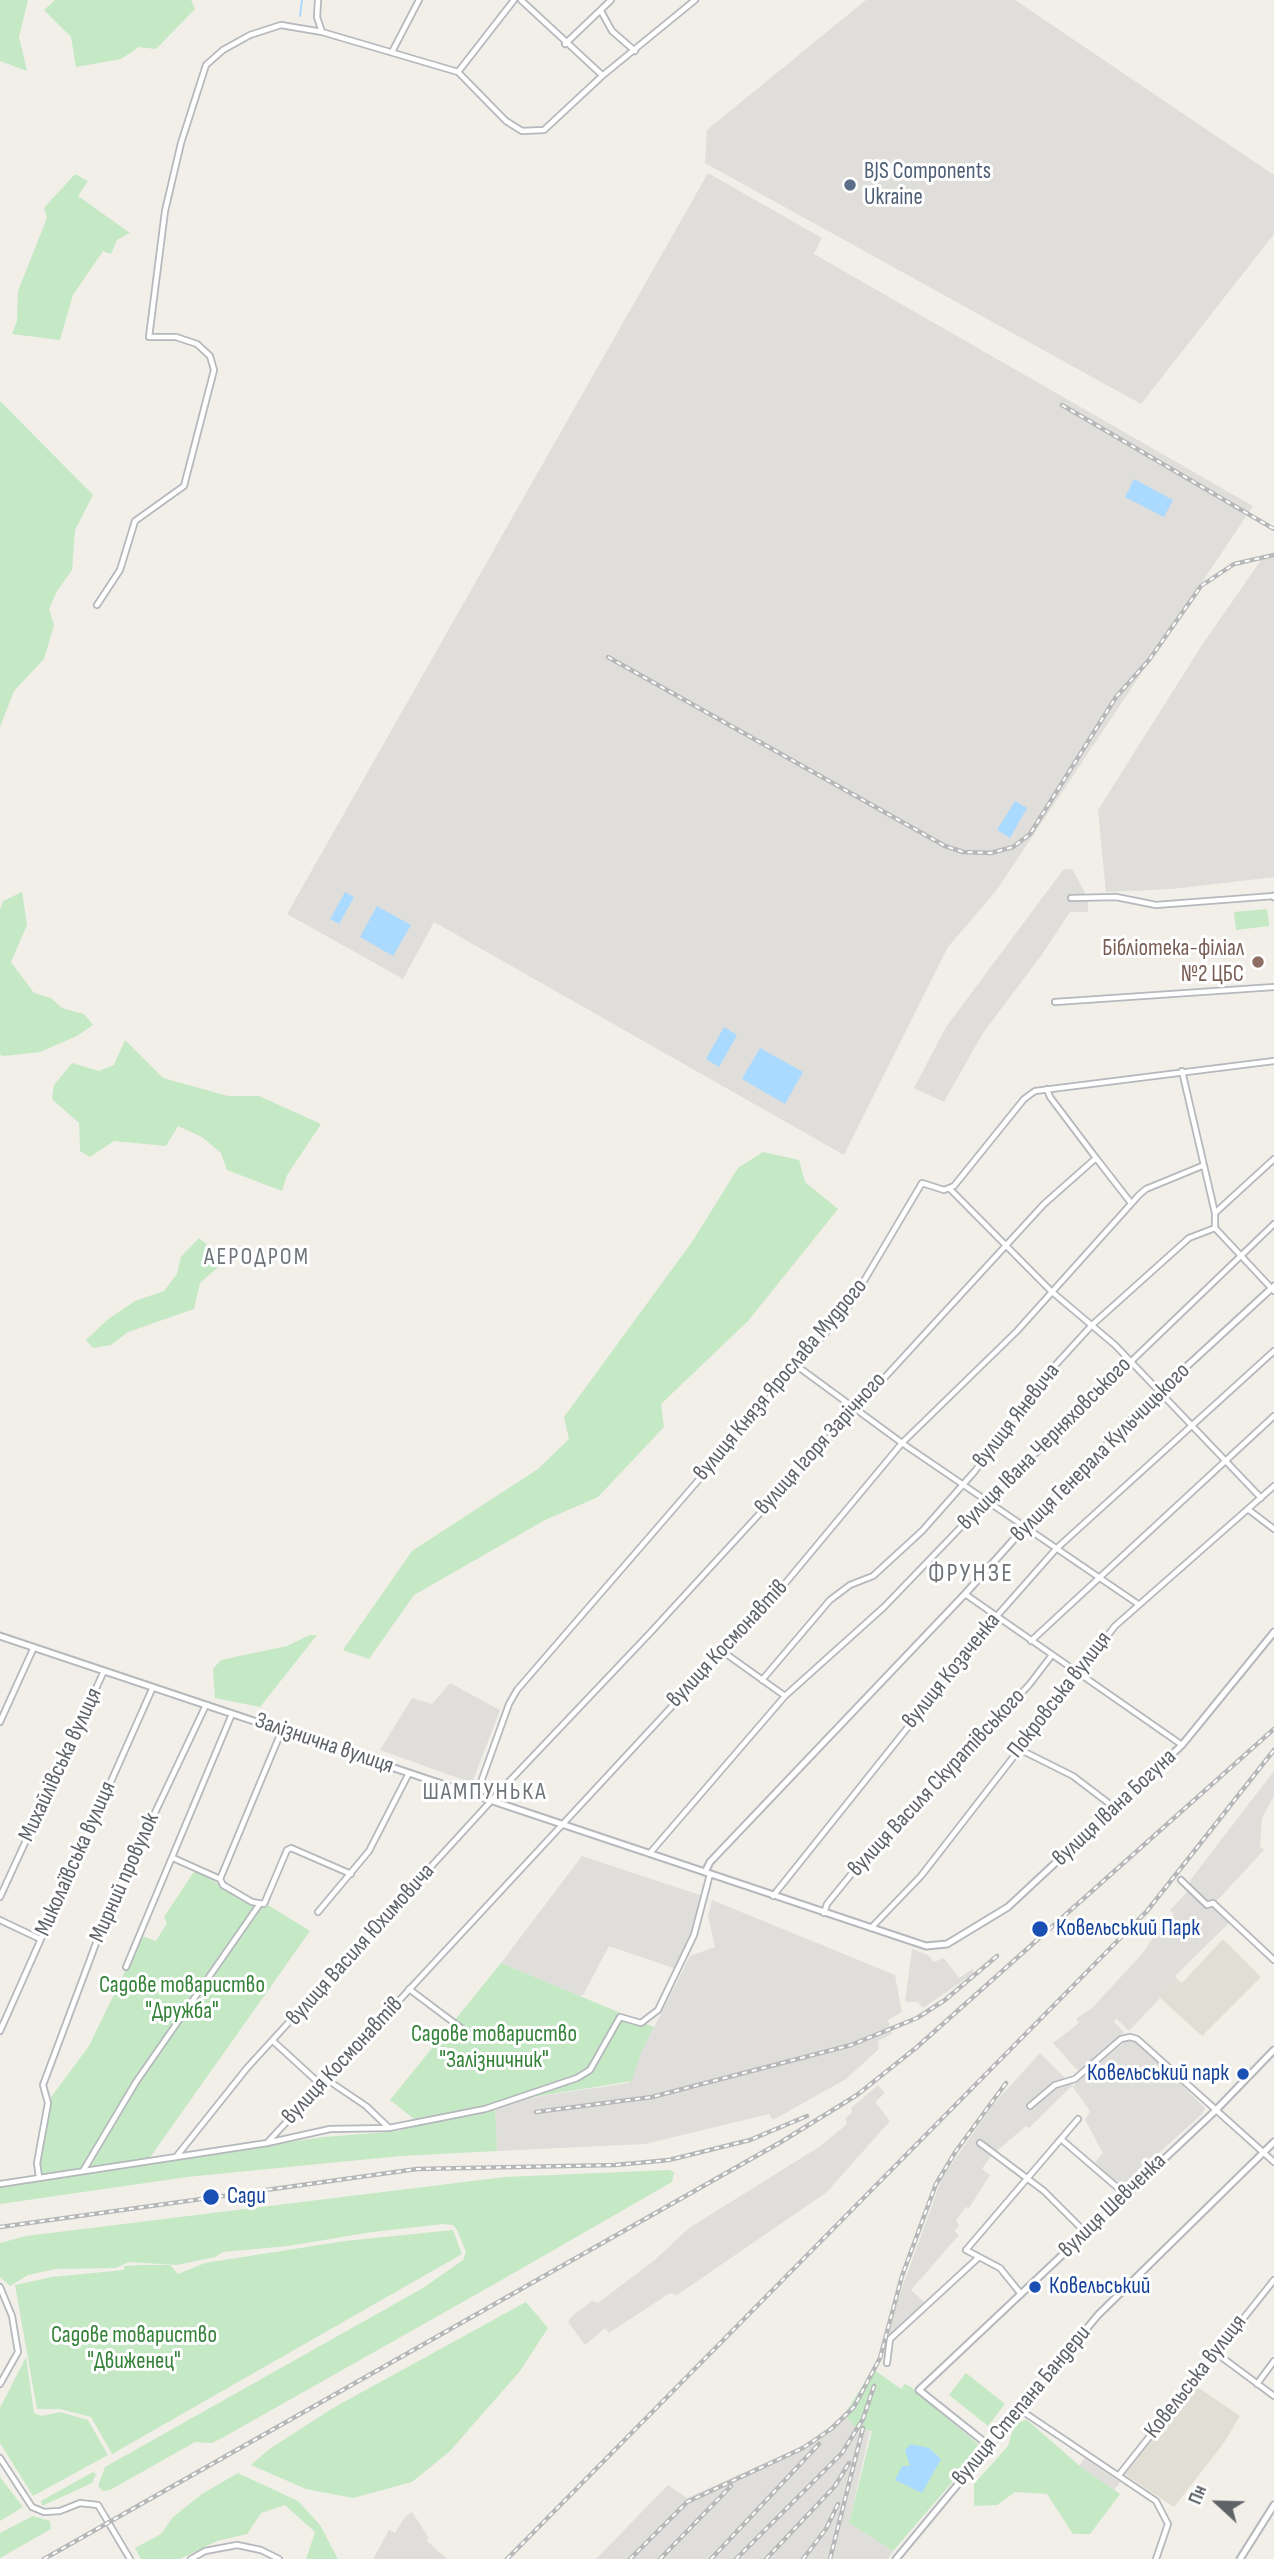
<!DOCTYPE html>
<html>
<head>
<meta charset="utf-8">
<style>
	body { margin:0 }
	#map { position:relative; width:1274px; height:2559px; overflow:hidden; background:#f1efe8; font-family:"Sofia Sans Condensed",sans-serif }
	canvas { display:block }
	.north { position:absolute; left:1183px; top:2468px; width:70px; height:70px; -webkit-text-stroke:5px #fff; paint-order:stroke; rotate:292deg; font-size:19px; font-weight:700; line-height:28px; text-align:center; color:#5f6368 }
	.north::after { content:''; display:block; margin:auto; width:24px; height:32px; background:#5f6368; clip-path:polygon(50% 0,100% 100%,50% 72%,0 100%) }
</style>
</head>
<body>
<div id="map">
<canvas width="1274" height="2559"></canvas>
<div class="north">Пн</div>
</div>
<script>
const g = document.querySelector('canvas').getContext('2d');
g.lineJoin = 'round';
function fill(path, color) { g.fillStyle = color; g.fill(path, 'evenodd'); }
const poly = rows => new Path2D(rows.map(r => 'M' + r).join(''));
function trace(path, color, width, dash) { g.strokeStyle = color; g.lineWidth = width; g.lineCap = dash ? 'butt' : 'round'; g.setLineDash(dash || []); g.stroke(path); }
function drawText(font, color, halo, rows, align = 'center') {
  g.font = font + ' "Sofia Sans Condensed",sans-serif'; g.lineWidth = 6; g.setLineDash([]); g.textBaseline = 'middle'; g.strokeStyle = halo; g.fillStyle = color; for (const [text, x, y, turn = 0] of rows) {
    g.save(); g.translate(x, y); g.rotate((+turn || 0) * Math.PI / 180); g.textAlign = isNaN(turn) ? turn : align; if (halo) g.strokeText(text, 0, 0); g.fillText(text, 0, 0); g.restore();
  }
}
fill(poly([
	[866,0,1015,0,1274,175,1274,234,1141,404,705,163,707,130],
	[708,173,822,238,814,254,1253,506,996,891,948,947,844,1155,434,922,403,979,287,914],
	[1274,557,1274,877,1172,889,1106,892,1098,810,1202,645,1261,560],
	[1072,869,1088,898,1088,912,1070,912,1041,956,983,1033,944,1102,914,1088,946,1027,1063,870],
	[450,1683,500,1710,472,1783,380,1750,412,1698,432,1704],
	[1274,1771,1274,1796,1262,1818,1260,1846,1264,1850,1212,1906,1229,1923,1175,1976,1178,1980,1158,1996,1160,1998,1129,2031,1116,2018,1114,2022,1124,2032,1080,2070,1076,2069,1053,2043,1079,2023,1076,2019,1092,2008,1142,1954,1158,1930,1174,1914,1170,1910,1188,1891,1191,1879],
	[582,1856,700,1895,694,1934,676,1969,609,1946,583,1995,580,1996,501,1963],
	[712,1900,895,1975,902,2012,888,2020,892,2034,878,2041,879,2049,846,2079,773,2120,769,2114,645,2144,497,2151,495,2103,629,2083,641,2053,690,1956,715,1947,708,1916],
	[912,1949,928,1955,934,1962,944,1958,959,1978,972,1969,974,1973,923,2008,918,2002,905,2002],
	[1127,2040,1136,2040,1205,2108,1203,2113,1120,2188,1095,2162,1103,2153,1085,2120,1090,2111,1072,2086,1029,2128,1026,2126,991,2156,982,2169,990,2175,969,2208,966,2207,956,2220,959,2226,954,2231,959,2235,911,2290,928,2305,887,2340,898,2299,942,2178,992,2106,1040,2053,1073,2086],
	[878,2085,885,2093,875,2102,890,2121,827,2192,677,2295,670,2293,609,2333,605,2328,585,2345,568,2322,572,2316,592,2301,598,2303,656,2259,689,2228,819,2147,847,2124,845,2118,852,2113,851,2108],
	[844,2415,856,2428,870,2431,849,2523,893,2551,888,2559,596,2559,668,2485,687,2498,794,2450,813,2440],
	[1085,2458,1120,2482,1113,2492,1078,2467],
	[412,2512,429,2538,426,2540,447,2559,373,2559,389,2530,395,2533,405,2517]
]), '#e0deda');
fill(poly([
	[1223,1939,1261,1977,1202,2036,1158,1996,1178,1980,1182,1983],
	[1196,2386,1240,2416,1223,2444,1174,2507,1124,2474]
]), '#e1ded6');
fill(poly([
	[0,0,28,0,19,37,27,71,0,61],
	[55,0,191,0,195,9,156,49,139,47,121,59,76,67,71,37,44,10],
	[75,174,88,181,78,196,130,233,117,240,111,254,103,251,73,295,60,340,12,334,17,321,18,291,47,218,44,208],
	[0,401,93,495,75,530,72,570,57,591,49,609,54,625,44,659,14,691,0,727],
	[22,892,27,925,11,962,34,993,51,998,62,1008,84,1014,93,1025,77,1036,40,1052,4,1056,0,1055,0,910,3,901],
	[1267,909,1269,926,1236,930,1234,912],
	[125,1040,163,1078,228,1096,259,1096,321,1124,287,1175,282,1191,227,1170,221,1153,202,1137,178,1126,166,1146,114,1141,90,1157,80,1151,79,1123,52,1099,54,1085,72,1063,99,1071,114,1065],
	[763,1152,799,1160,805,1182,838,1209,748,1321,661,1404,664,1427,598,1497,545,1520,414,1595,369,1659,343,1650,412,1551,538,1469,569,1439,564,1417,692,1242,738,1168],
	[199,1238,226,1260,200,1283,194,1309,128,1332,111,1345,93,1348,86,1340,107,1320,135,1301,164,1291,177,1274,181,1257],
	[310,1635,317,1635,260,1707,215,1698,213,1669,221,1660,287,1646],
	[195,1870,254,1905,268,1905,310,1931,146,2163,324,2137,400,2131,414,2119,390,2100,501,1963,654,2027,641,2053,632,2081,495,2103,497,2151,400,2156,187,2177,0,2204,0,2185,33,2179,49,2100,89,2046,142,1936,156,1941,167,1923,164,1917],
	[669,2170,674,2172,672,2182,498,2282,222,2438,212,2443,195,2442,110,2490,103,2491,98,2486,105,2467,423,2288,463,2260,466,2252,457,2230,453,2225,443,2224,372,2232,288,2246,223,2252,215,2257,176,2265,129,2262,116,2268,55,2269,28,2275,10,2286,0,2277,0,2243,26,2236,505,2177],
	[453,2230,462,2254,112,2454,91,2417,60,2409,37,2409,15,2285,52,2277,124,2270,124,2266,139,2265,170,2265,178,2274,205,2263,345,2241],
	[526,2302,548,2328,520,2371,450,2451,412,2482,353,2498,306,2489,251,2465,268,2450,333,2408],
	[26,2357,34,2413,42,2416,60,2412,88,2420,108,2455,33,2496,0,2443,0,2408],
	[873,2369,901,2389,905,2384,911,2387,980,2446,979,2451,893,2551,849,2523,872,2431,856,2428,844,2415],
	[966,2373,1005,2404,988,2426,949,2395],
	[1027,2420,1082,2468,1120,2494,1090,2534,1073,2534,1047,2494,1015,2492,997,2505,974,2506,974,2484,1008,2446,1015,2422],
	[93,2472,96,2474,92,2483,42,2506,41,2501],
	[238,2473,298,2501,320,2525,338,2559,306,2559,315,2532,285,2505,261,2513,247,2534,217,2541,180,2559,141,2559,135,2548,161,2534,173,2517,202,2494],
	[0,2477,23,2507,0,2521],
	[33,2516,50,2521,51,2529,0,2558,0,2533]
]), '#c5e8c5');
fill(poly([
	[1134,479,1173,500,1164,517,1125,497],
	[1015,801,1027,808,1010,838,997,830],
	[345,892,354,897,339,924,330,919],
	[377,906,411,925,393,956,360,937],
	[724,1027,737,1035,719,1067,706,1059],
	[760,1048,803,1072,785,1104,742,1079],
	[911,2444,929,2448,941,2459,922,2493,895,2480,902,2466,910,2466,905,2450]
]), '#aadaff');
trace(poly([
	[300,16,302,0]
]), '#aadaff', 2);
const minor = poly([
	[318,0,317,17,322,32],
	[521,0,602,75],
	[601,11,612,31,635,51],
	[565,44,611,0],
	[392,52,419,0],
	[458,72,506,121,522,131,544,130,602,76,695,0],
	[458,72,514,0],
	[97,605,120,570,135,521,184,486,214,370,210,356,197,344,176,337,149,337,165,211,181,143,206,65,223,50,250,35,281,25,322,32,458,72],
	[1071,898,1116,897,1156,905,1274,896],
	[1055,1002,1274,987],
	[1182,1071,1215,1213],
	[1096,1158,1131,1203],
	[950,1189,1051,1291,1115,1345,1261,1498],
	[1215,1228,1274,1291],
	[797,1366,902,1443,1138,1604],
	[1249,1510,1274,1529],
	[965,1594,1182,1745],
	[1031,1641,1274,1416],
	[722,1651,785,1696],
	[762,1680,830,1600,850,1585,873,1576,922,1531,975,1471,1039,1383,1092,1325,1189,1238,1215,1228,1215,1213,1274,1159],
	[0,1722,34,1647],
	[282,1730,220,1879,223,1885,252,1902,264,1904,287,1850,291,1848,351,1874],
	[1019,1749,1073,1776,1115,1808],
	[477,1793,509,1704,517,1690,849,1306,922,1183,944,1190,954,1186,1024,1099,1035,1091,1274,1061],
	[650,1853,785,1696,884,1607,986,1501,1274,1224],
	[173,1858,220,1879],
	[1181,1880,1207,1905,1213,1903,1274,1960],
	[773,1896,996,1617,1056,1549,1274,1351],
	[0,1897,104,1671],
	[318,1912,369,1851,409,1773],
	[824,1913,827,1904,853,1872,1029,1685,1052,1655],
	[0,1920,40,1939],
	[871,1928,921,1876,1115,1626,1274,1486],
	[126,1967,232,1714],
	[409,1989,469,2034],
	[0,2031,153,1687],
	[273,2041,320,2084],
	[326,2079,366,2106,388,2127],
	[1030,2106,1055,2085,1075,2079,1121,2039,1130,2037,1137,2039,1274,2162],
	[1061,2139,1125,2194],
	[267,2143,778,1592,902,1443,1017,1331,1139,1195,1146,1189,1202,1166],
	[980,2143,1044,2191,1085,2232],
	[176,2157,247,2068,501,1790,650,1633,1044,1204,1096,1158,1050,1097,1047,1089],
	[83,2171,136,2082,259,1905],
	[39,2177,37,2163,48,2103,43,2085,107,1914,206,1705],
	[0,2184,267,2143,330,2129,389,2128,485,2109,577,2078,590,2070,620,2017,641,2023,658,2010,694,1935,710,1874],
	[0,2287,12,2316,18,2352,0,2384],
	[1021,2294,1000,2268,966,2250,1078,2119],
	[1216,2353,1274,2396],
	[887,2363,890,2339,978,2258],
	[1257,2384,1274,2361],
	[1019,2409,1156,2501,1168,2524,1156,2559],
	[0,2458,32,2507,44,2512,60,2511,80,2503,98,2505,130,2559],
	[1119,2475,1274,2280],
	[191,2559,205,2551,237,2545,261,2550,279,2559]
]);
const tertiary = poly([
	[1274,896,1274,897],
	[0,1636,926,1946,947,1944,1008,1907,1182,1745,1274,1632],
	[705,1872,710,1862,965,1594,1025,1527,1160,1391,1274,1286],
	[988,2445,919,2390,1215,2111,1274,2050],
	[896,2559,1098,2315,1274,2142],
	[1240,2559,1274,2505]
]);
trace(minor, '#b5b8bc', 8);
trace(tertiary, '#b5b8bc', 9);
trace(minor, '#fff', 4.5);
trace(tertiary, '#fff', 5);
const rail = poly([
	[1062,405,1274,529],
	[608,657,945,846,963,852,991,853,1013,847,1030,834,1116,697,1149,660,1201,586,1234,564,1274,555],
	[536,2112,652,2097,851,2045,917,2018,945,2000,997,1956],
	[0,2227,417,2169,615,2165,669,2160,750,2140,807,2116],
	[44,2559,781,2142,857,2095,917,2047,1274,1729],
	[507,2559,1147,1911,1274,1750],
	[630,2559,687,2502,803,2448,831,2429,854,2407,880,2358,902,2276,936,2184,956,2151,1006,2083],
	[660,2559,731,2486],
	[711,2559,819,2444],
	[736,2559,842,2453,863,2419,874,2386],
	[766,2559,835,2486,849,2463],
	[803,2559,826,2529,838,2504],
	[830,2559,863,2428]
]);
trace(rail, '#b6b7b8', 4.5);
trace(rail, '#fff', 2, [5]);
for (const [x, y, r, color] of [
	[850,185,7,"#5c6f8a"],
	[1258,962,7,"#8d6e63"],
	[1040,1929,9,"#1a4fb4"],
	[1243,2074,7,"#1a4fb4"],
	[211,2197,9,"#1a4fb4"],
	[1035,2287,7,"#1a4fb4"]
]) { const dot = new Path2D(); dot.arc(x, y, r, 0, 2 * Math.PI); g.fillStyle = color; g.fill(dot); trace(dot, '#fff', 2.5); }
drawText('23px', '#4e5e75', '#fff', [
	["BJS Components",864,172],
	["Ukraine",864,198]
], 'left');
drawText('23px', '#785e54', '#fff', [
	["Бібліотека-філіал",1244,949],
	["№2 ЦБС",1244,975]
], 'right');
drawText('23px', '#5f6368', '#fff', [
	["вулиця Князя Ярослава Мудрого",781,1380,-50],
	["вулиця Яневича",1017,1416,-52],
	["вулиця Ігоря Зарічного",821,1444,-48],
	["вулиця Івана Черняховського",1045,1444,-45],
	["вулиця Генерала Кульчицького",1101,1453,-45],
	["вулиця Космонавтів",728,1644,-47],
	["вулиця Козаченка",952,1671,-51],
	["Покровська вулиця",1060,1695,-52],
	["Залізнична вулиця",324,1744,19],
	["Михайлівська вулиця",61,1765,-65],
	["вулиця Василя Скуратівського",937,1783,-47],
	["вулиця Івана Богуна",1115,1808,-43],
	["Миколаївська вулиця",76,1859,-66],
	["Мирний провулок",125,1878,-66],
	["вулиця Василя Юхимовича",361,1945,-48],
	["вулиця Космонавтів",343,2061,-47],
	["вулиця Шевченка",1113,2206,-44],
	["Ковельська вулиця",1196,2377,-52],
	["вулиця Степана Бандери",1022,2406,-50]
]);
drawText('23px', '#164399', '#fff', [
	["Ковельський Парк",1056,1929],
	["Ковельський парк",1229,2074,"right"],
	["Сади",227,2197],
	["Ковельський",1049,2287]
], 'left');
drawText('23px', '#348238', '#fff', [
	["Садове товариство",182,1986],
	["\"Дружба\"",182,2012],
	["Садове товариство",494,2035],
	["\"Залізничник\"",494,2061],
	["Садове товариство",134,2336],
	["\"Движенец\"",134,2362]
]);
g.letterSpacing = '2px';
drawText('24px', '#70757a', '#fff', [
	["АЕРОДРОМ",257,1258],
	["ШАМПУНЬКА",485,1793]
]);
g.letterSpacing = '0px';
g.letterSpacing = '2px';
drawText('26px', '#70757a', '#fff', [
	["ФРУНЗЕ",971,1574]
]);
g.letterSpacing = '0px';
</script>
</body>
</html>
